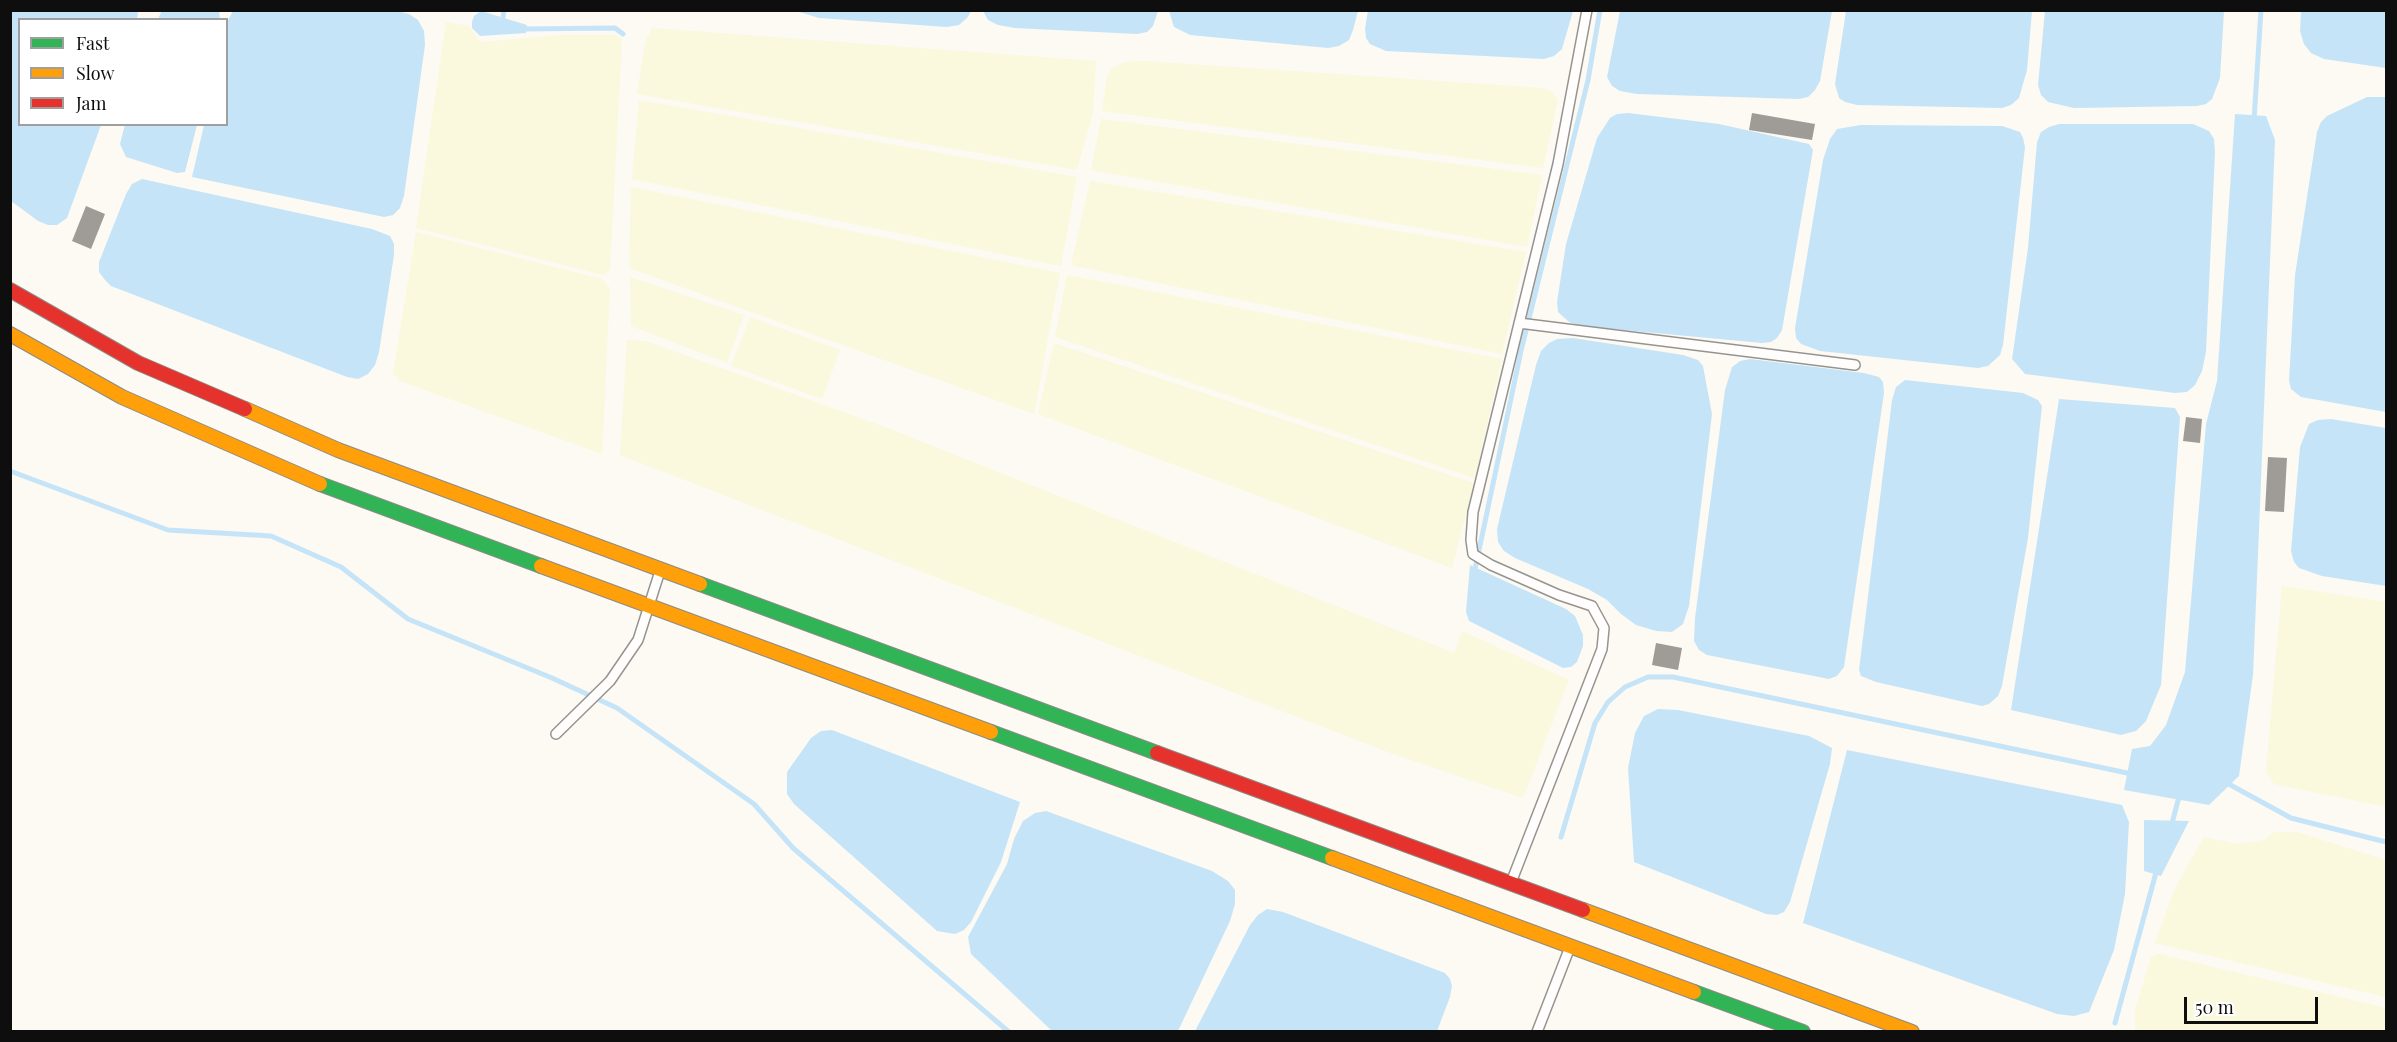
<!DOCTYPE html>
<html>
<head>
<meta charset="utf-8">
<style>
	body { margin:0 }
	#map { position:relative; width:2397px; height:1042px; overflow:hidden; background:#fcfaf2; font-family:"Playfair Display",serif }
	canvas { display:block }
	.frame { position:absolute; inset:0; border:12px solid #0e0e0e; pointer-events:none }
	.legend { position:absolute; left:18px; top:18px; width:210px; height:108px; box-sizing:border-box; background:#fff; border:2px solid #9f9f9f; margin:0; padding:8px 10px; list-style:none; font-size:18px; color:#0e0e0e }
	.legend li { display:flex; align-items:center; gap:12px; height:30px }
	.legend b { width:30px; border:2px solid #9f9f9f }
	.scale { position:absolute; left:2184px; top:997px; width:134px; height:27px; box-sizing:border-box; border:3px solid #0e0e0e; border-top:0; padding-left:8px; font-size:18px; line-height:21px; white-space:nowrap; color:#0e0e0e; -webkit-text-stroke:4px #fff; paint-order:stroke }
</style>
</head>
<body>
<div id="map">
<canvas width="2397" height="1042"></canvas>
<div class="frame"></div>
<ul class="legend">
<li><b style="height:8px;background:#30b455"></b>Fast</li>
<li><b style="height:8px;background:#ff9f0a"></b>Slow</li>
<li><b style="height:8px;background:#e5322d"></b>Jam</li>
</ul>
<div class="scale">50 m</div>
</div>
<script>
const g = document.querySelector('canvas').getContext('2d');
g.lineJoin = 'round';
function fill(path, color) { g.fillStyle = color; g.fill(path, 'evenodd'); }
const poly = rows => new Path2D(rows.map(r => 'M' + r).join(''));
function trace(path, color, width, dash) { g.strokeStyle = color; g.lineWidth = width; g.lineCap = dash ? 'butt' : 'round'; g.setLineDash(dash || []); g.stroke(path); }
fill(poly([
	[446,22,469,26,480,42,561,35,615,35,622,39,610,270,603,275,416,228],
	[652,28,1096,61,1093,113,1077,170,637,94,645,42],
	[1144,61,1544,88,1552,92,1558,100,1543,168,1102,111,1107,76,1113,67,1126,62],
	[639,100,1077,177,1061,266,632,179],
	[1101,119,1542,175,1527,247,1091,170],
	[1090,181,1526,252,1502,354,1071,265],
	[631,187,1060,273,1034,414,629,268],
	[416,232,602,279,610,288,602,454,400,381,393,373],
	[1067,275,1502,359,1475,478,1055,337],
	[630,277,744,315,727,363,631,326],
	[750,317,840,350,822,399,731,366],
	[627,340,646,341,885,427,1454,653,1462,631,1569,680,1523,798,1393,754,620,455],
	[1054,343,1474,483,1452,568,1038,414],
	[2282,586,2386,602,2386,807,2274,784,2266,772],
	[2274,832,2297,832,2386,860,2386,997,2155,943,2175,888,2204,837,2238,844,2264,840],
	[2159,954,2386,1008,2386,1031,2135,1031,2135,1010,2151,957]
]), '#faf8dd');
fill(poly([
	[11,10,137,10,138,13,137,19,20,20,20,124,101,125,67,218,57,225,48,225,38,221,11,201],
	[162,10,219,11,220,19,158,19],
	[1368,10,1573,10,1573,11,1562,49,1554,56,1544,59,1386,51,1370,44,1366,38,1365,29],
	[233,11,397,11,409,14,418,20,424,31,425,45,404,196,400,208,393,215,384,217,192,177,204,125,226,124,227,22],
	[481,11,527,25,526,33,480,36,472,28,472,22,474,16],
	[796,11,971,11,968,17,959,25,947,27,819,18],
	[983,11,983,10,1158,11,1153,26,1147,32,1137,34,1015,28,998,25,988,20],
	[1169,11,1169,10,1358,11,1353,30,1349,40,1339,46,1328,48,1190,35,1174,27],
	[1620,11,1832,11,1820,81,1815,90,1808,97,1799,99,1637,94,1620,91,1612,86,1607,77],
	[1846,11,2032,11,2027,70,2019,98,2011,105,2002,108,1857,105,1845,102,1839,98,1835,84],
	[2045,11,2224,11,2220,78,2212,99,2206,104,2197,106,2074,108,2048,102,2041,95,2038,85],
	[2301,11,2386,11,2386,68,2324,59,2311,53,2304,44,2300,31],
	[2367,97,2386,97,2386,412,2301,397,2291,389,2289,381,2295,275,2317,132,2321,122,2327,116],
	[1628,113,1719,124,1809,144,1813,150,1782,330,1777,338,1771,342,1762,343,1580,326,1569,322,1558,312,1557,302,1566,244,1597,138,1610,118,1617,114],
	[2235,114,2266,116,2275,140,2253,675,2239,776,2209,805,2124,790,2132,749,2150,746,2166,725,2185,672,2206,424,2217,381],
	[125,124,197,125,185,172,177,173,126,157,120,144],
	[2059,124,2193,124,2209,131,2214,139,2215,152,2206,352,2202,371,2195,385,2187,392,2175,393,2025,374,2012,359,2028,248,2037,142,2041,132,2049,127],
	[1861,125,2002,126,2020,132,2023,138,2025,147,2003,345,2000,355,1988,366,1978,368,1820,351,1801,344,1796,338,1795,328,1823,160,1830,139,1837,129],
	[142,179,372,229,390,236,394,244,394,255,379,352,375,365,368,374,358,379,347,377,111,286,105,280,99,272,99,262,126,194,132,184],
	[1573,338,1683,355,1698,360,1703,366,1712,414,1689,606,1683,624,1672,632,1656,631,1636,625,1621,614,1607,600,1588,589,1515,558,1504,551,1498,542,1497,529,1536,365,1541,351,1549,343,1557,339],
	[1750,359,1864,373,1879,377,1883,382,1884,393,1844,667,1837,676,1829,679,1707,655,1699,650,1694,641,1695,618,1725,390,1732,367,1740,361],
	[1905,380,2023,393,2038,400,2042,406,2028,538,2002,686,1998,696,1989,704,1982,706,1876,682,1861,676,1859,670,1892,400,1896,387],
	[2059,399,2175,408,2180,417,2161,685,2146,721,2136,731,2121,735,2011,710],
	[2331,419,2386,428,2386,586,2322,576,2299,568,2294,562,2291,551,2300,447,2309,424,2318,420],
	[1470,565,1566,609,1575,616,1583,635,1583,646,1577,662,1571,667,1563,668,1469,621,1466,612],
	[1658,709,1678,710,1809,736,1832,748,1830,764,1790,902,1784,912,1777,915,1766,914,1634,862,1628,768,1635,733,1644,716],
	[832,730,1020,802,1001,862,971,922,964,930,955,934,937,931,794,804,787,794,787,772,811,738,821,731],
	[1847,750,2122,805,2129,822,2125,894,2114,950,2089,1012,2074,1016,2057,1014,1803,923],
	[1046,811,1212,871,1228,881,1235,890,1235,904,1230,921,1178,1031,1052,1031,971,954,968,937,1007,864,1014,839,1023,821,1035,813],
	[2144,820,2189,821,2161,876,2144,871],
	[1267,909,1283,912,1445,973,1450,979,1452,986,1450,997,1437,1031,1195,1031,1250,925,1258,915]
]), '#c6e4f8');
trace(poly([
	[502,24,504,10],
	[523,29,615,28,623,34],
	[2254,120,2261,10],
	[10,471,168,530,271,536,341,567,408,619,552,678,617,708,754,804,793,848,1009,1032],
	[1474,574,1521,351,1588,80,1600,10],
	[2225,782,2291,818,2386,842],
	[2171,827,2180,793],
	[1561,837,1595,723,1608,702,1625,687,1648,677,1673,677,2132,774],
	[2115,1023,2157,869]
]), '#c6e4f8', 5);
fill(poly([
	[1752,113,1815,124,1812,140,1749,130],
	[86,206,105,214,91,249,72,241],
	[2186,417,2202,419,2200,443,2183,441],
	[2268,457,2287,458,2284,512,2265,511],
	[1656,643,1682,648,1678,670,1652,665]
]), '#9f9c98');
const lane = poly([
	[1519,323,1855,365],
	[556,734,610,681,638,640,660,571],
	[1512,880,1602,649,1604,628,1592,606,1559,595,1491,565,1473,554,1471,540,1473,512,1558,164,1587,10],
	[1537,1032,1570,947]
]);
const fast = poly([
	[320,484,541,566],
	[700,584,1157,753],
	[991,732,1332,858],
	[1694,992,1803,1032]
]);
const slow = poly([
	[10,334,122,397,320,484],
	[245,409,338,450,700,584],
	[541,566,991,732],
	[1332,858,1694,992],
	[1583,910,1912,1032]
]);
const jam = poly([
	[10,290,138,363,245,409],
	[1157,753,1583,910]
]);
trace(lane, '#959491', 12);
trace(fast, '#8c8b87', 16);
trace(slow, '#8c8b87', 16);
trace(jam, '#8c8b87', 16);
trace(lane, '#fffefd', 9);
trace(fast, '#30b455', 14);
trace(slow, '#ff9f0a', 14);
trace(jam, '#e5322d', 14);
</script>
</body>
</html>
